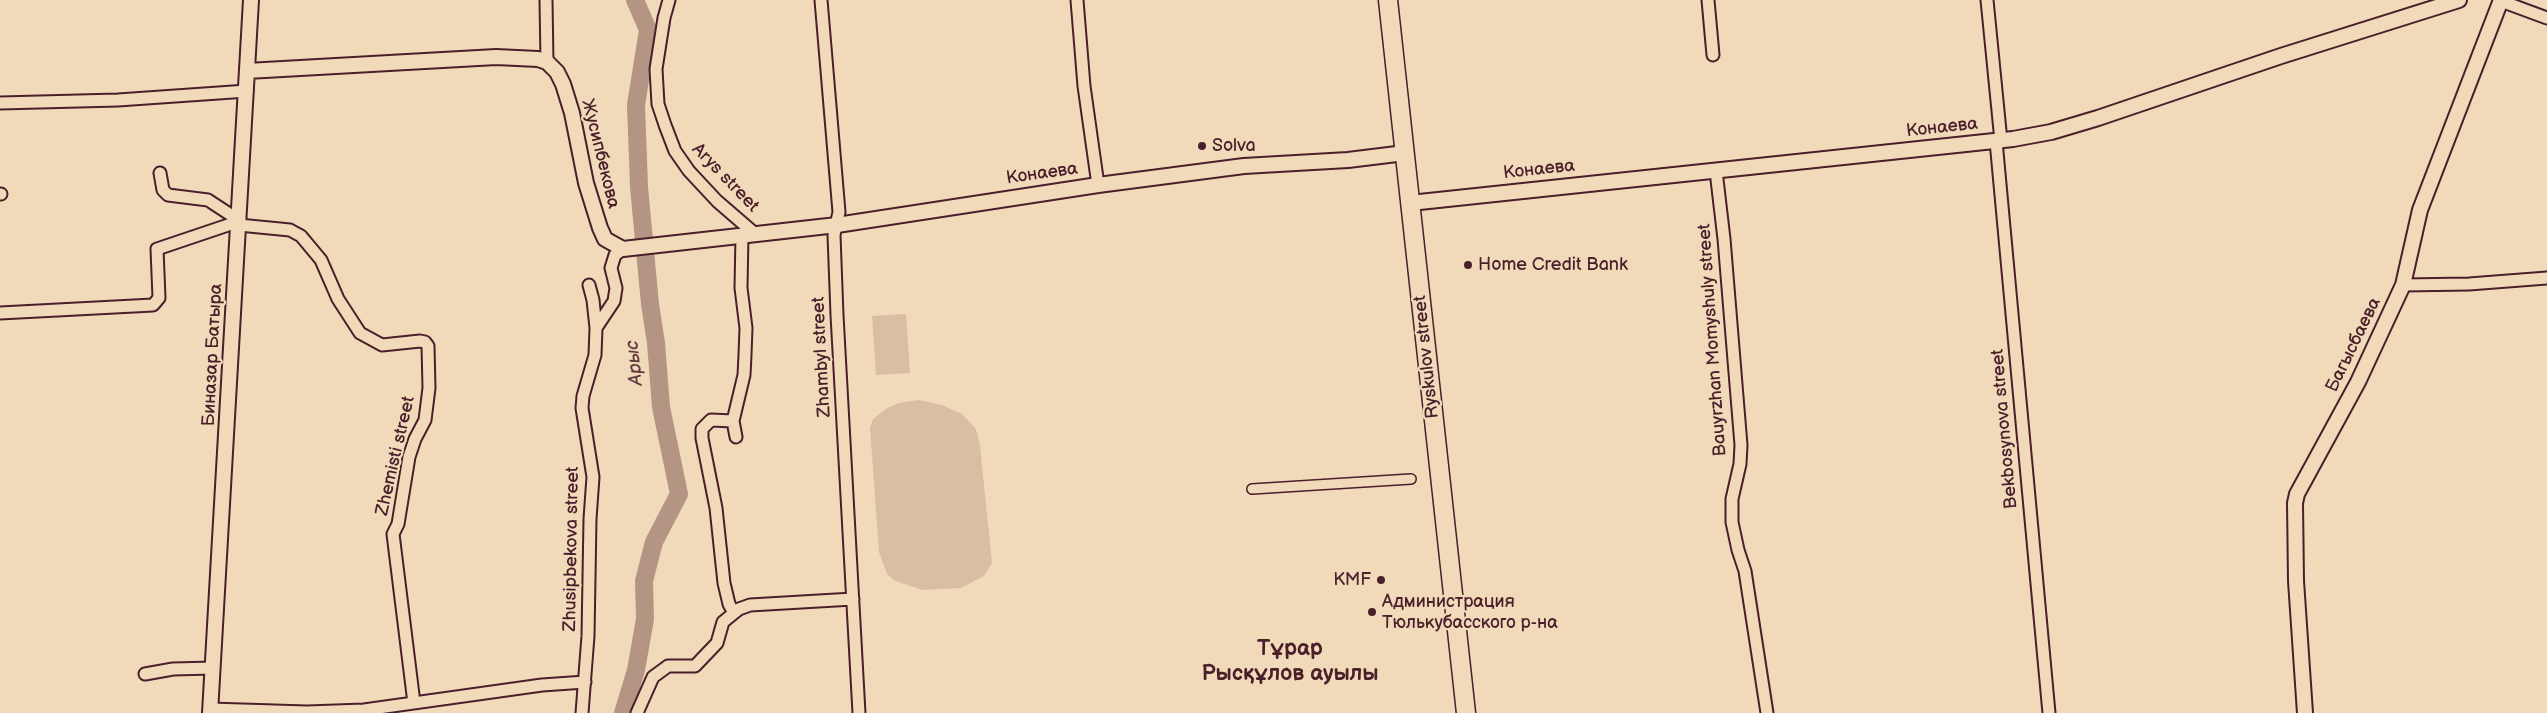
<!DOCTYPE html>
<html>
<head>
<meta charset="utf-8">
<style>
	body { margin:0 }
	canvas { display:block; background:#f1dab9 }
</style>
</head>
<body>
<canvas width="2547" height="713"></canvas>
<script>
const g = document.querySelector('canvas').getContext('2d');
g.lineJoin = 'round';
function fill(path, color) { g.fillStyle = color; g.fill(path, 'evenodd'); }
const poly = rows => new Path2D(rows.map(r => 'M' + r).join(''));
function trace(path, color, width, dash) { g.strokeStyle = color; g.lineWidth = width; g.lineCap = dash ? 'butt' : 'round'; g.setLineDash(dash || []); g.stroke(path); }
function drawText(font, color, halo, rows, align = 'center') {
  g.font = font + ' "Balsamiq Sans",sans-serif'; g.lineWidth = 4.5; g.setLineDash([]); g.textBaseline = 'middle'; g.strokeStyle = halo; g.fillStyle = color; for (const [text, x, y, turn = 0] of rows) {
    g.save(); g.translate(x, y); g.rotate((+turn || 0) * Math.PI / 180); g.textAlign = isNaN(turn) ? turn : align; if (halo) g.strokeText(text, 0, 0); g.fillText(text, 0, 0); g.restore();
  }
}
fill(poly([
	[906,314,910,373,876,375,872,316],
	[918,400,942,405,962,414,976,429,980,446,992,563,984,576,961,588,923,590,895,581,887,574,879,552,870,428,873,419,887,408,899,403]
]), '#d9bea4');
trace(poly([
	[623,713,636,670,645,619,644,581,654,542,679,494,661,407,656,343,650,304,639,187,636,105,648,30,635,0]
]), '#b49584', 18);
const pedestrian = poly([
	[1252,489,1411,479]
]);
const minor = poly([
	[546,0,547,62],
	[669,0,664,18,656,69,658,104,665,125,675,151,689,171,717,201,754,233],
	[821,0,839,212,834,235,837,315,859,713],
	[1077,0,1084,86,1098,185],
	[1708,0,1713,55],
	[1987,0,2001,141],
	[2501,1,2547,18],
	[0,103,118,100,247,91],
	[1996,141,2049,713],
	[1716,171,1724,239,1741,445,1740,464,1732,499,1732,522,1738,550,1745,571,1767,713],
	[160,173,163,190,168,195,208,200,240,221],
	[0,194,1,194],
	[239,225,290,230,301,236,321,260,338,299,360,333,382,345,420,341,425,342,428,346,429,388,425,420,415,439,409,457,398,524,393,534,414,703],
	[589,285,593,300,596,328],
	[2403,285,2469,284,2547,278],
	[0,313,153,305,159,298,157,249,240,221],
	[733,421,711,420,702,429,702,438,716,508,724,583,729,604,734,613],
	[736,437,733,421,744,375,745,355,746,328,741,288,742,235],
	[145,674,173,669,213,668],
	[210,709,307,712,364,710,542,685,585,682],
	[582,713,588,636,590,519,593,477,582,408,583,396,595,355,596,328,614,301,616,288,611,268,615,255,623,249],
	[637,713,653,677,668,666,695,666,717,643,723,622,739,609,750,605,853,599]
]);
const tertiary = poly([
	[247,71,496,57,538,59,547,62,557,72,563,84,572,113,586,183,600,228,605,239,623,249,837,225,1098,185,1244,166,1348,160,1405,153],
	[1410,203,2013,139,2051,132,2098,118,2281,56,2459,0],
	[210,713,251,0],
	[2305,713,2296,581,2295,503,2297,494,2358,382,2403,285,2420,210,2501,0]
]);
const primary = poly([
	[1388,0,1466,713]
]);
trace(pedestrian, '#4a1f2b', 12);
trace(minor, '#4a1f2b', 15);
trace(tertiary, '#4a1f2b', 18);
trace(primary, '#4a1f2b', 21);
trace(pedestrian, '#f1dab9', 9);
trace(minor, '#f1dab9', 11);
trace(tertiary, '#f1dab9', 14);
trace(primary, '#f1dab9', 18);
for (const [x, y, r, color] of [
	[1202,146,5,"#4a1f2b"],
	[1468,265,5,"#4a1f2b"],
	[1381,580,5,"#4a1f2b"],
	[1372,612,5,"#4a1f2b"]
]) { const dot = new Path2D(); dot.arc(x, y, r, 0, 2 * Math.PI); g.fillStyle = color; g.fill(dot); trace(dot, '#f1dab9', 2); }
drawText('18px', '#4a1f2b', '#f1dab9', [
	["Конаева",1942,128,-6],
	["Жусипбекова",600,154,76],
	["Конаева",1539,170,-6],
	["Конаева",1042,174,-8],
	["Arys street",725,178,46],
	["Bauyrzhan Momyshuly street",1713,340,-94],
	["Багысбаева",2354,345,-64],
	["Биназар Батыра",213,355,-87],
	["Zhambyl street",822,357,-93],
	["Ryskulov street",1427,357,-96],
	["Bekbosynova street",2005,429,-95],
	["Zhemisti street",396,456,-77],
	["Zhusipbekova street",572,549,-89]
]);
drawText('18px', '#4a1f2b', '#f1dab9', [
	["Solva",1212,146],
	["Home Credit Bank",1478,265],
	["KMF",1371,580,"right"],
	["Администрация",1382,602],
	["Тюлькубасского р-на",1382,623]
], 'left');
drawText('italic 19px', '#643c41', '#f1dab9', [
	["Арыс",635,363,-96]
]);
drawText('bold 22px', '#4a1f2b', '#f1dab9', [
	["Тұрар",1290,649],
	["Рысқұлов ауылы",1290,674]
]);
</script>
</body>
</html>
